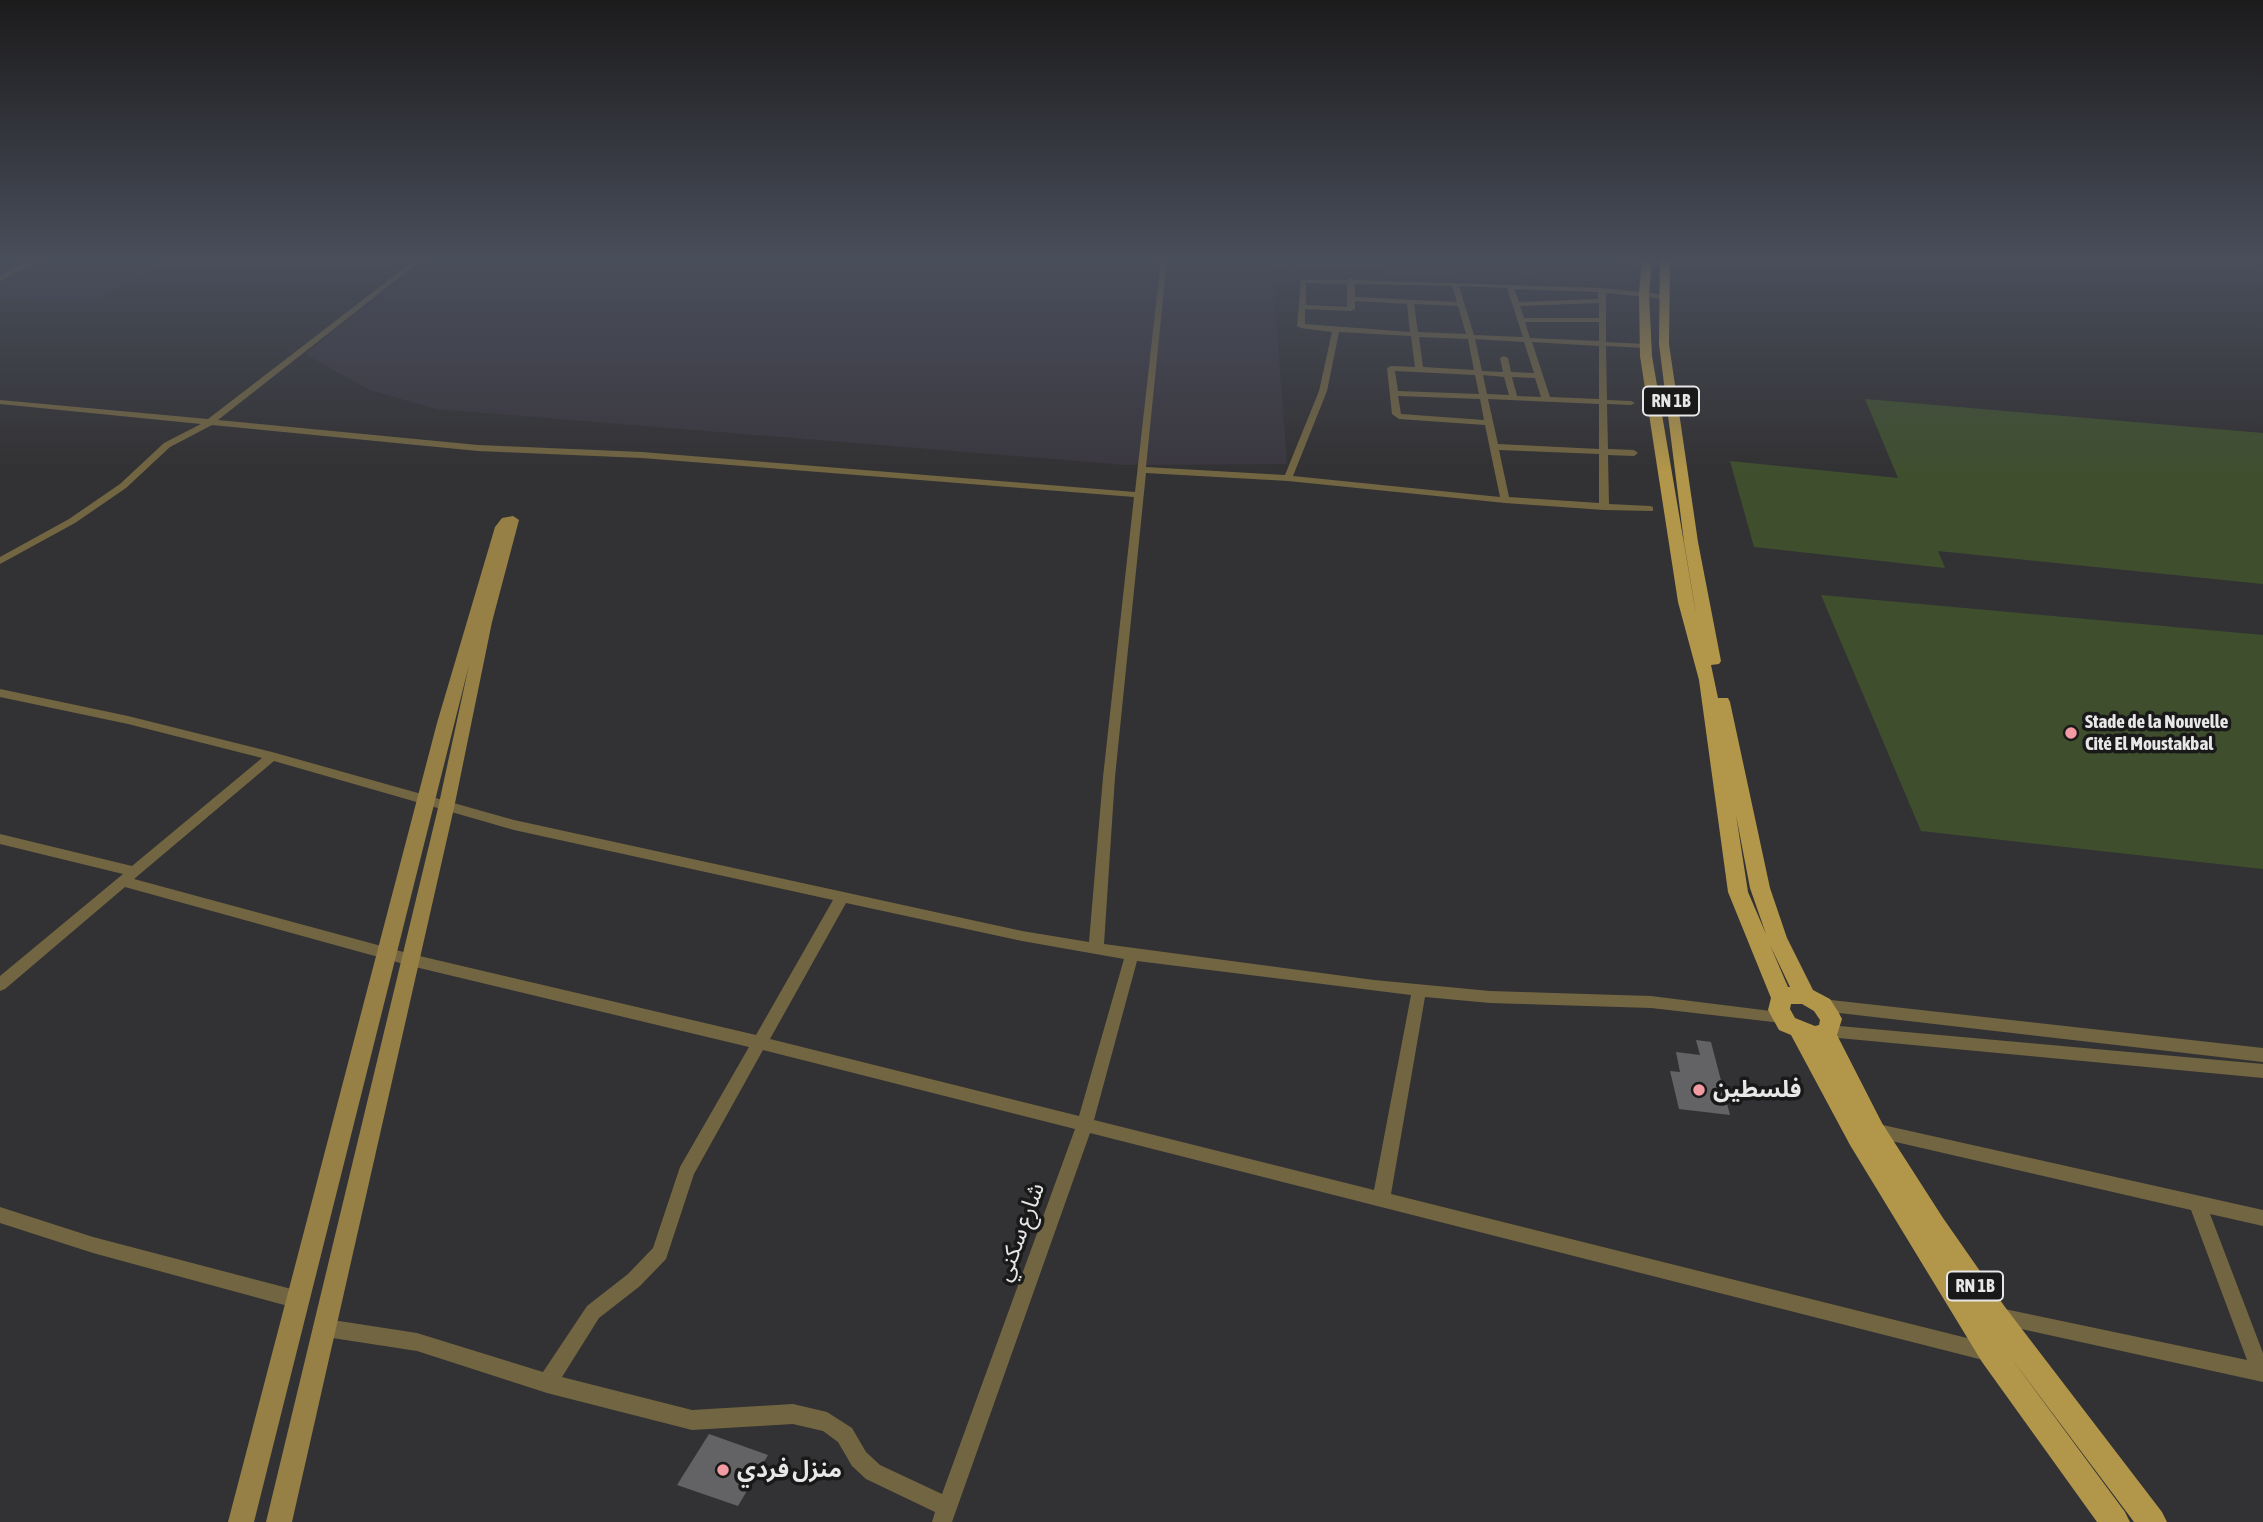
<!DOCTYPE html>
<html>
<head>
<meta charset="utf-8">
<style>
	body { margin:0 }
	canvas { display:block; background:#323133 }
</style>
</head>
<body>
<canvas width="2263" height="1522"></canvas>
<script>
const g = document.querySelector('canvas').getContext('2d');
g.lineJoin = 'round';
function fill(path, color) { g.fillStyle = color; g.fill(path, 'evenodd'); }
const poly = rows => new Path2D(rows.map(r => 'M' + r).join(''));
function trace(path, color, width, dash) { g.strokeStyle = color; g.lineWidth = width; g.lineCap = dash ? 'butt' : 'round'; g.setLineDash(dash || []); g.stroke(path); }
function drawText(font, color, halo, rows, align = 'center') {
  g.font = font + ' "Asap Condensed","Noto Sans Arabic",sans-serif'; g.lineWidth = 7; g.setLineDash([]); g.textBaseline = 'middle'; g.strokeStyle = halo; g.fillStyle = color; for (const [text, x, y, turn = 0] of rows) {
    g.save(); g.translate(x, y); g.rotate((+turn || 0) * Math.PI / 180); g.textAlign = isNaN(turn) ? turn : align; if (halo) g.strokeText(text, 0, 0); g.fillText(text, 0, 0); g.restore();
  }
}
fill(poly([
	[0,259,168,259,96,301,0,300],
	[417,259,1630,259,1627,282,1384,275,1382,268,1272,264,1287,464,1126,465,436,409,370,390,305,354,426,260]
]), '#3a373f');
fill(poly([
	[1865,399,2263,433,2263,584,1938,551,1945,568,1754,547,1730,461,1898,478],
	[1821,595,2263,635,2263,869,1921,831]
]), '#3f4f2e');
fill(poly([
	[1696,1040,1711,1042,1730,1115,1679,1109,1670,1071,1680,1072,1676,1052,1700,1055],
	[709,1434,768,1455,738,1506,677,1485]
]), '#636265');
fill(poly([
	[34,259,42,259,0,281,0,276,34,259],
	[416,259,423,259,218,420,478,445,642,452,1135,492,1161,259,1167,259,1146,467,1285,475,1319,391,1332,332,1301,328,1297,326,1301,280,1348,280,1351,278,1354,280,1602,288,1668,295,1668,299,1665,299,1606,293,1606,342,1645,344,1649,346,1645,348,1606,346,1607,400,1631,401,1635,403,1631,405,1607,404,1608,449,1634,450,1638,453,1634,456,1608,455,1609,504,1650,506,1653,507,1653,511,1604,510,1505,503,1288,481,1146,473,1115,777,1104,944,1374,980,1490,991,1651,996,1787,1013,1790,1017,1787,1021,1782,1023,1651,1008,1490,1003,1425,997,1391,1194,1987,1343,1994,1345,1996,1352,1994,1359,1987,1361,1090,1133,952,1522,932,1522,935,1512,866,1479,852,1466,838,1442,823,1431,793,1424,692,1430,547,1393,417,1351,326,1337,319,1335,317,1328,319,1321,326,1319,417,1333,543,1372,587,1306,628,1274,653,1248,680,1167,749,1047,411,966,125,887,5,989,0,991,0,976,123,874,0,844,0,834,132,866,262,758,128,724,0,697,0,689,128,716,272,752,514,820,1022,931,1089,942,1103,777,1134,497,642,458,478,451,212,425,170,447,126,488,75,523,0,564,0,557,69,519,120,484,164,443,201,424,0,404,0,400,208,419,416,259],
	[1306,283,1347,284,1347,307,1306,305,1306,283],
	[1355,284,1452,286,1457,302,1355,297,1355,284],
	[1459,286,1507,288,1523,337,1474,335,1459,286],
	[1514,289,1598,292,1598,299,1519,302,1514,289],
	[1355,301,1407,304,1410,332,1305,324,1305,309,1351,311,1355,309,1355,301],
	[1599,303,1599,318,1524,318,1520,306,1599,303],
	[1414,304,1458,306,1466,334,1418,332,1414,304],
	[1525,322,1599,322,1599,341,1530,338,1525,322],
	[1339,332,1411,336,1415,367,1391,366,1387,368,1392,414,1399,419,1485,425,1500,497,1293,476,1327,391,1339,332],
	[1419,337,1468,339,1474,370,1423,367,1419,337],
	[1475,339,1524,342,1534,373,1511,372,1508,358,1504,356,1500,358,1503,372,1482,371,1475,339],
	[1532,342,1599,346,1599,399,1550,397,1532,342],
	[1395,371,1475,375,1479,394,1398,391,1395,371],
	[1483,375,1504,377,1509,395,1487,394,1483,375],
	[1512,377,1535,378,1541,397,1517,396,1512,377],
	[1398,396,1480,399,1484,420,1401,414,1398,396],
	[1488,399,1599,404,1599,449,1498,444,1488,399],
	[1499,450,1599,454,1599,503,1509,497,1499,450],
	[274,761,514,830,833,900,756,1035,411,954,134,879,274,761],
	[846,903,1022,941,1124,959,1079,1116,770,1039,846,903],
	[1137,961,1411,995,1374,1190,1094,1120,1137,961],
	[763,1050,1075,1129,942,1494,880,1465,866,1452,852,1428,827,1412,793,1404,692,1410,562,1377,599,1318,640,1286,666,1259,694,1174,763,1050],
	[1822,999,2263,1048,2263,1062,1822,1011,1817,1009,1815,1005,1817,1001,1822,999],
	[1828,1025,2263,1064,2263,1078,1828,1037,1823,1035,1820,1031,1823,1027,1828,1025],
	[1874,1123,2263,1210,2263,1226,2210,1214,2263,1353,2263,1382,1994,1323,1991,1317,1994,1311,2000,1308,2247,1360,2191,1210,1874,1137,1868,1135,1866,1130,1868,1125,1874,1123],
	[0,1207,93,1237,299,1291,305,1294,308,1300,305,1306,299,1309,93,1253,0,1223,0,1207]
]), '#726541');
fill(poly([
	[513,516,519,520,492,622,454,808,292,1522,266,1522,438,808,469,665,254,1522,228,1522,437,723,495,527,502,518,513,516]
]), '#968046');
fill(poly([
	[1642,259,1652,259,1649,294,1652,356,1694,602,1696,613,1684,542,1659,344,1660,259,1670,259,1669,344,1698,542,1721,661,1719,664,1711,665,1718,698,1728,698,1730,702,1770,888,1787,938,1813,990,1830,999,1839,1013,1842,1019,1837,1035,1882,1123,1943,1218,2005,1307,2162,1512,2167,1522,2134,1522,2009,1355,2125,1512,2130,1522,2097,1522,1982,1362,1850,1145,1791,1035,1779,1030,1768,1010,1771,998,1728,892,1699,680,1678,602,1640,356,1639,294,1642,259],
	[1736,815,1750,888,1766,934,1748,892,1736,815],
	[1770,945,1790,987,1788,987,1770,945],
	[1791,1004,1802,1004,1814,1011,1820,1020,1819,1025,1815,1026,1795,1018,1790,1009,1791,1004]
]), '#b29649');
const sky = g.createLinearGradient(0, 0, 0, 472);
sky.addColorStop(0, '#1c1b1c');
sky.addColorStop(0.55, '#494e5b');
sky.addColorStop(1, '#494e5b00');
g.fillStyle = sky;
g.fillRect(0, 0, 2263, 472);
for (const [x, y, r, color] of [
	[2071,733,7,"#f49aa2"],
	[1699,1090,7,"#f49aa2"],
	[723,1470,7,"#f49aa2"]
]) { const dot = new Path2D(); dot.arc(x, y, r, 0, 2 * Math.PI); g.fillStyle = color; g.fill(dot); trace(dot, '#1a191a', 2.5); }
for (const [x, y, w] of [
	[1671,401,56],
	[1975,1286,56]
]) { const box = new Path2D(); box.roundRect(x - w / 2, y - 14.5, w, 29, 5); g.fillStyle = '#1a191a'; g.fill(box); trace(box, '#e7e7e8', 2); }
drawText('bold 18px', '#e7e7e8', null, [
	["RN 1B",1671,401],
	["RN 1B",1975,1286]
]);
drawText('bold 19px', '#e7e7e8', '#1a191a', [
	["Stade de la Nouvelle",2085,722],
	["Cité El Moustakbal",2085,744]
], 'left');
drawText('bold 23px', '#e7e7e8', '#1a191a', [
	["فلسطين",1713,1090],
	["منزل فردي",737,1470]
], 'left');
drawText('23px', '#e7e7e8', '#1a191a', [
	["شارع سكني",1020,1232,-70]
]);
</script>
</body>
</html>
